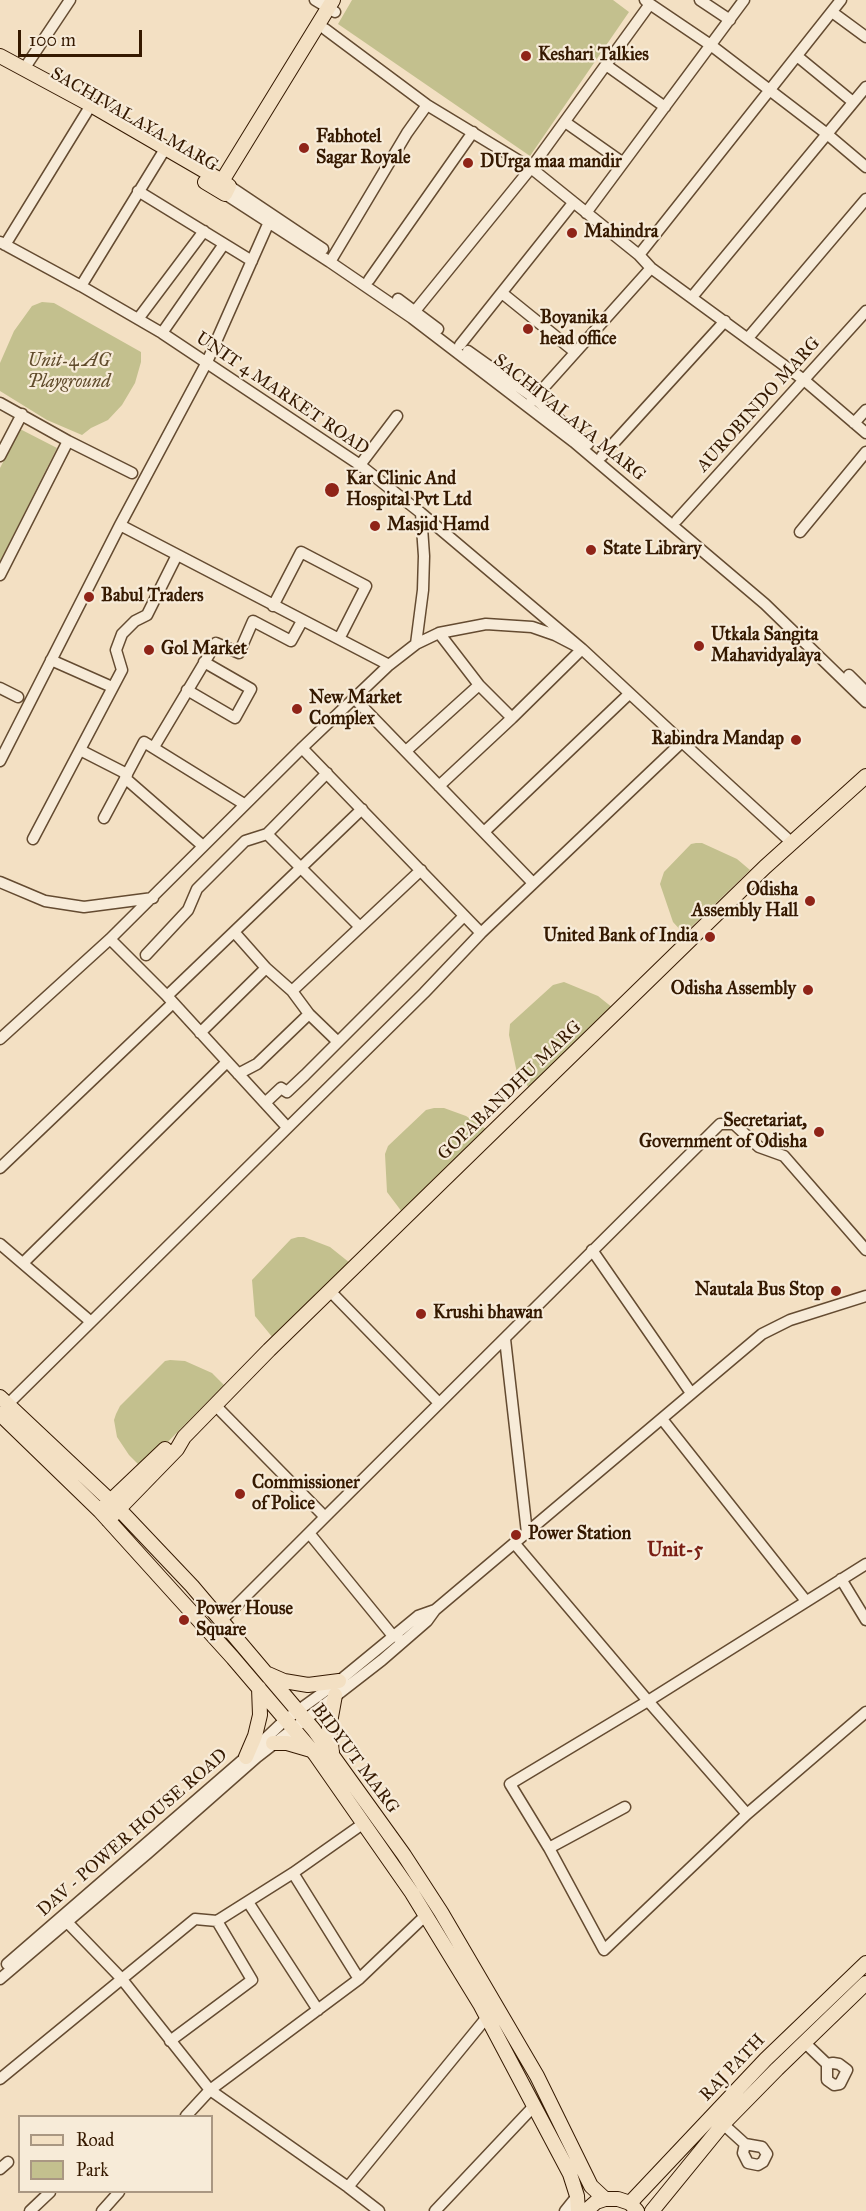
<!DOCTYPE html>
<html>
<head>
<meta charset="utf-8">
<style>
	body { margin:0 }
	#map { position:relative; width:866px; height:2211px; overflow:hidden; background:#f3e0c3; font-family:"IM FELL Great Primer",serif }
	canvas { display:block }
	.legend { position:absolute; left:18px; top:2115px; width:195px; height:78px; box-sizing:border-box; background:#f7ebd8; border:2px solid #a99782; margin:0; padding:8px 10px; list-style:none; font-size:18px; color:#351900 }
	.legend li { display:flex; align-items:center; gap:12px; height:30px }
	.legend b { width:30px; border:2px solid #a99782 }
	.scale { position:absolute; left:18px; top:30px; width:124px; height:27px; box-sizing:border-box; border:3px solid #351900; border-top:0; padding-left:8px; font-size:18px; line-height:21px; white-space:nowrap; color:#351900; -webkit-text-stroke:4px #f7ebd8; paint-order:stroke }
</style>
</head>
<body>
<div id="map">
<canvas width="866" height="2211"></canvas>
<ul class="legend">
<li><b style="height:8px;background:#f3e0c3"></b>Road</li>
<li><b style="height:16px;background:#c3c08e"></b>Park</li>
</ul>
<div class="scale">100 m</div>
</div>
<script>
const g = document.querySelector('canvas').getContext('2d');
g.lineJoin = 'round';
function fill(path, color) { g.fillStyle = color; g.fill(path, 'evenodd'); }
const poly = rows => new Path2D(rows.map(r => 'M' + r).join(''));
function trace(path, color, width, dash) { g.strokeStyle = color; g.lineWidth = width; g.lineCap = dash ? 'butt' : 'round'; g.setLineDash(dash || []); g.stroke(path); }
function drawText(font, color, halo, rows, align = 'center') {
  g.font = font + ' "IM FELL Great Primer",serif'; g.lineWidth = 4.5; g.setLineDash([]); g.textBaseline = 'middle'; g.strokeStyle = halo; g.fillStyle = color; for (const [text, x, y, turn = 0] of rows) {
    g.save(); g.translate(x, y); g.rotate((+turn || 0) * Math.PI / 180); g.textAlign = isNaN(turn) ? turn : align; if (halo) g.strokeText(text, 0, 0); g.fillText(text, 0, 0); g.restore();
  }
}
fill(poly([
	[352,0,613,0,629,12,530,156,338,24],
	[42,302,54,303,141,352,141,362,135,383,122,405,108,420,91,428,82,435,47,420,0,391,0,363,14,331,32,306],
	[20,429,57,448,0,562,0,468],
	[696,843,702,843,737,859,750,870,684,934,673,922,660,884,664,872,691,844],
	[564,982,598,996,613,1008,530,1089,517,1073,509,1035,510,1024,553,985],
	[434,1108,444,1108,466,1116,486,1129,402,1212,387,1192,385,1154,388,1146,426,1110],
	[298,1237,304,1237,330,1247,350,1263,273,1338,255,1316,252,1280,291,1239],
	[170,1360,185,1361,212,1373,224,1385,142,1468,129,1455,117,1437,114,1420,116,1414,120,1406,165,1361]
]), '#c3c08e');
const minor = poly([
	[315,0,335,12],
	[700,0,730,20],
	[650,4,712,46,827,134,866,167],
	[832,12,866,37],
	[325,29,427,105,531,168,639,255,651,268,804,380,866,433],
	[797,56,853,102],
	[606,65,665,107],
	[24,69,70,0],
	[565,122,622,162],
	[229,186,323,249],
	[138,191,252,261],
	[225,194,330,262,412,318,574,442,765,604,866,702],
	[586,213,744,0],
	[0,242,81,286,162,333,360,465,421,513,582,649,682,742],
	[5,245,91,105],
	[639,255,841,0],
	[330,262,407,133,427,105],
	[369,280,473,132],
	[81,286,165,149],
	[502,293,575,352],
	[692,297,866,87],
	[398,299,438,329],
	[415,311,531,168,650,4,645,0],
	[138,319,204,231],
	[162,333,224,244],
	[748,338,866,199],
	[460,345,573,203],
	[468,351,534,398,588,444],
	[0,403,68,441,132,473],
	[530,403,651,268],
	[854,423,866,410],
	[0,456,22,414],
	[602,456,725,321],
	[360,465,397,416],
	[677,520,866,311],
	[120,525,389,665],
	[800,532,866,452],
	[0,575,68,441],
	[273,606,301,552,366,586,339,639],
	[416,644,423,590,424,556,421,513],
	[51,660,112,687],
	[849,675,866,692],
	[479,685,512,718],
	[0,688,18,697],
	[187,690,235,718,251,689,204,662],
	[355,699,533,883],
	[154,747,216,643,239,653,253,621,291,641,302,621],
	[302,748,481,933],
	[80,750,127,774,144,742,244,804],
	[406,751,479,685,439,633],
	[0,761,120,525,207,362,269,222],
	[125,778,203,846],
	[104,818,127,775],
	[484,832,629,694],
	[267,834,360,927],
	[33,839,122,670,116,650,122,634,135,621,147,615,177,555],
	[0,882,45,901,84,907,153,898],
	[235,933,266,968,292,991,309,1014,338,1042],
	[110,939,167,996,287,1127],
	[146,955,188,910,197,889,245,841,267,834,327,773],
	[292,991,421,870],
	[167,996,362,809],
	[200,1033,266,968],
	[0,1039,110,939,302,748,389,665,416,644,439,633,486,624,532,627,555,635,582,649,512,718,439,786],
	[238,1074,257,1064,309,1014],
	[265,1103,281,1088,287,1092,305,1075,464,916],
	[0,1168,173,1003],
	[0,1244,90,1321],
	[592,1250,691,1393],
	[23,1263,227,1062],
	[330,1291,439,1403],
	[505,1339,527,1533],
	[8,1404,424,993,481,933,682,742,791,842],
	[215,1405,325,1517,221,1621],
	[662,1419,806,1601],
	[325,1517,720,1124,734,1124,759,1147,784,1156,866,1250],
	[309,1533,393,1636,398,1637],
	[515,1544,648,1701,510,1784,549,1848,604,1950,747,1814,866,1712],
	[841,1579,866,1620],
	[747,1814,648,1701,866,1564],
	[549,1848,625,1807],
	[293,1873,359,1979],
	[248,1902,318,2010],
	[67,1922,121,1978,210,2090,348,2187,487,2017],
	[7,1964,246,1757,285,1720,339,1681,418,1616,435,1610],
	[0,1979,148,1853,257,1757,382,1660,427,1621,435,1610,762,1334,790,1320,866,1296],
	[170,2041,252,1980,217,1921],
	[804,2042,827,2064,833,2063,839,2064,847,2070,840,2084,834,2085,827,2080,827,2064],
	[0,2079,195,1919,217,1921,293,1873,364,1823],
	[186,2116,210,2090,359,1979,426,1915],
	[723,2124,745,2144,762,2147,767,2154,763,2162,758,2165,748,2163,743,2153,745,2144],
	[0,2169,8,2162],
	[348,2187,379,2211],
	[30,2211,50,2192],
	[102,2211,119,2192],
	[435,2211,534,2106],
	[565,2211,577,2196]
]);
const major = poly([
	[0,56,91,105,222,181,333,0],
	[205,182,225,194,229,186,222,181,218,187],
	[0,1397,118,1508,192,1586,314,1730,404,1855,441,1912,537,2076,591,2186,605,2199],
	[0,1414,100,1511,233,1658,315,1754,412,1893,480,2004,570,2174,577,2196,578,2211],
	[105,1506,165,1449],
	[108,1520,177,1449,184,1437,269,1350,765,867,866,776],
	[268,1674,284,1681,308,1685,339,1681],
	[273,1743,287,1743,311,1750],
	[332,1752,329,1728,335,1695],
	[246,1757,255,1736,260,1715,259,1688],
	[630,2203,766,2059,866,1963],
	[586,2211,596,2202,605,2199,618,2199,630,2203,637,2211],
	[652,2211,723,2124,777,2069,866,1983]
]);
trace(minor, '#644b31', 13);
trace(major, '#351900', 16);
trace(minor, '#f7ebd8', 10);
trace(major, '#f3e0c3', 14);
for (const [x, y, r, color] of [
	[526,56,6,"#8f2418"],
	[304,148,6,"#8f2418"],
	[468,163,6,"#8f2418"],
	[572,233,6,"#8f2418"],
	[528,329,6,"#8f2418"],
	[332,490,8,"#8f2418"],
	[375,526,6,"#8f2418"],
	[591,550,6,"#8f2418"],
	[89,597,6,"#8f2418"],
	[699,646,6,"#8f2418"],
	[149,650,6,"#8f2418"],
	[297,709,6,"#8f2418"],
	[796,740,6,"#8f2418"],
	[810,901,6,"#8f2418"],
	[710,937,6,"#8f2418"],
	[808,990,6,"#8f2418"],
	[819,1132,6,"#8f2418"],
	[836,1291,6,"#8f2418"],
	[421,1314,6,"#8f2418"],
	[240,1494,6,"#8f2418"],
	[516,1535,6,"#8f2418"],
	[184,1620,6,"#8f2418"]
]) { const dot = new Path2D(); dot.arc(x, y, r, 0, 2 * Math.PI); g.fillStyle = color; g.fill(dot); trace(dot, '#f7ebd8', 2); }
drawText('bold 18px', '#351900', '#f7ebd8', [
	["Keshari Talkies",538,56],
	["Fabhotel",316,138],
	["Sagar Royale",316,159],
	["DUrga maa mandir",480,163],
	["Mahindra",584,233],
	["Boyanika",540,319],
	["head office",540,340],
	["Kar Clinic And",346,480],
	["Hospital Pvt Ltd",346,501],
	["Masjid Hamd",387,526],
	["State Library",603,550],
	["Babul Traders",101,597],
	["Utkala Sangita",711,636],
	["Mahavidyalaya",711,657],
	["Gol Market",161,650],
	["New Market",309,699],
	["Complex",309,720],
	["Rabindra Mandap",784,740,"right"],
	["Odisha",798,891,"right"],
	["Assembly Hall",798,912,"right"],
	["United Bank of India",698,937,"right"],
	["Odisha Assembly",796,990,"right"],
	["Secretariat,",807,1122,"right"],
	["Government of Odisha",807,1143,"right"],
	["Nautala Bus Stop",824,1291,"right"],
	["Krushi bhawan",433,1314],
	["Commissioner",252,1484],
	["of Police",252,1505],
	["Power Station",528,1535],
	["Power House",196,1610],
	["Square",196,1631]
], 'left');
drawText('18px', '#351900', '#f7ebd8', [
	["SACHIVALAYA MARG",134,120,30],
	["UNIT 4 MARKET ROAD",282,394,34],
	["AUROBINDO MARG",759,405,-48],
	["SACHIVALAYA MARG",569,418,39],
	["GOPABANDHU MARG",510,1091,-44],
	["BIDYUT MARG",355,1759,53],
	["DAV - POWER HOUSE ROAD",133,1833,-41],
	["RAJ PATH",733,2068,-46]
]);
drawText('italic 18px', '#604b2b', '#f7ebd8', [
	["Unit-4 AG",69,362],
	["Playground",69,383]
]);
drawText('bold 20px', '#7a1f14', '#f7ebd8', [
	["Unit-5",675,1551]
]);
</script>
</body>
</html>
